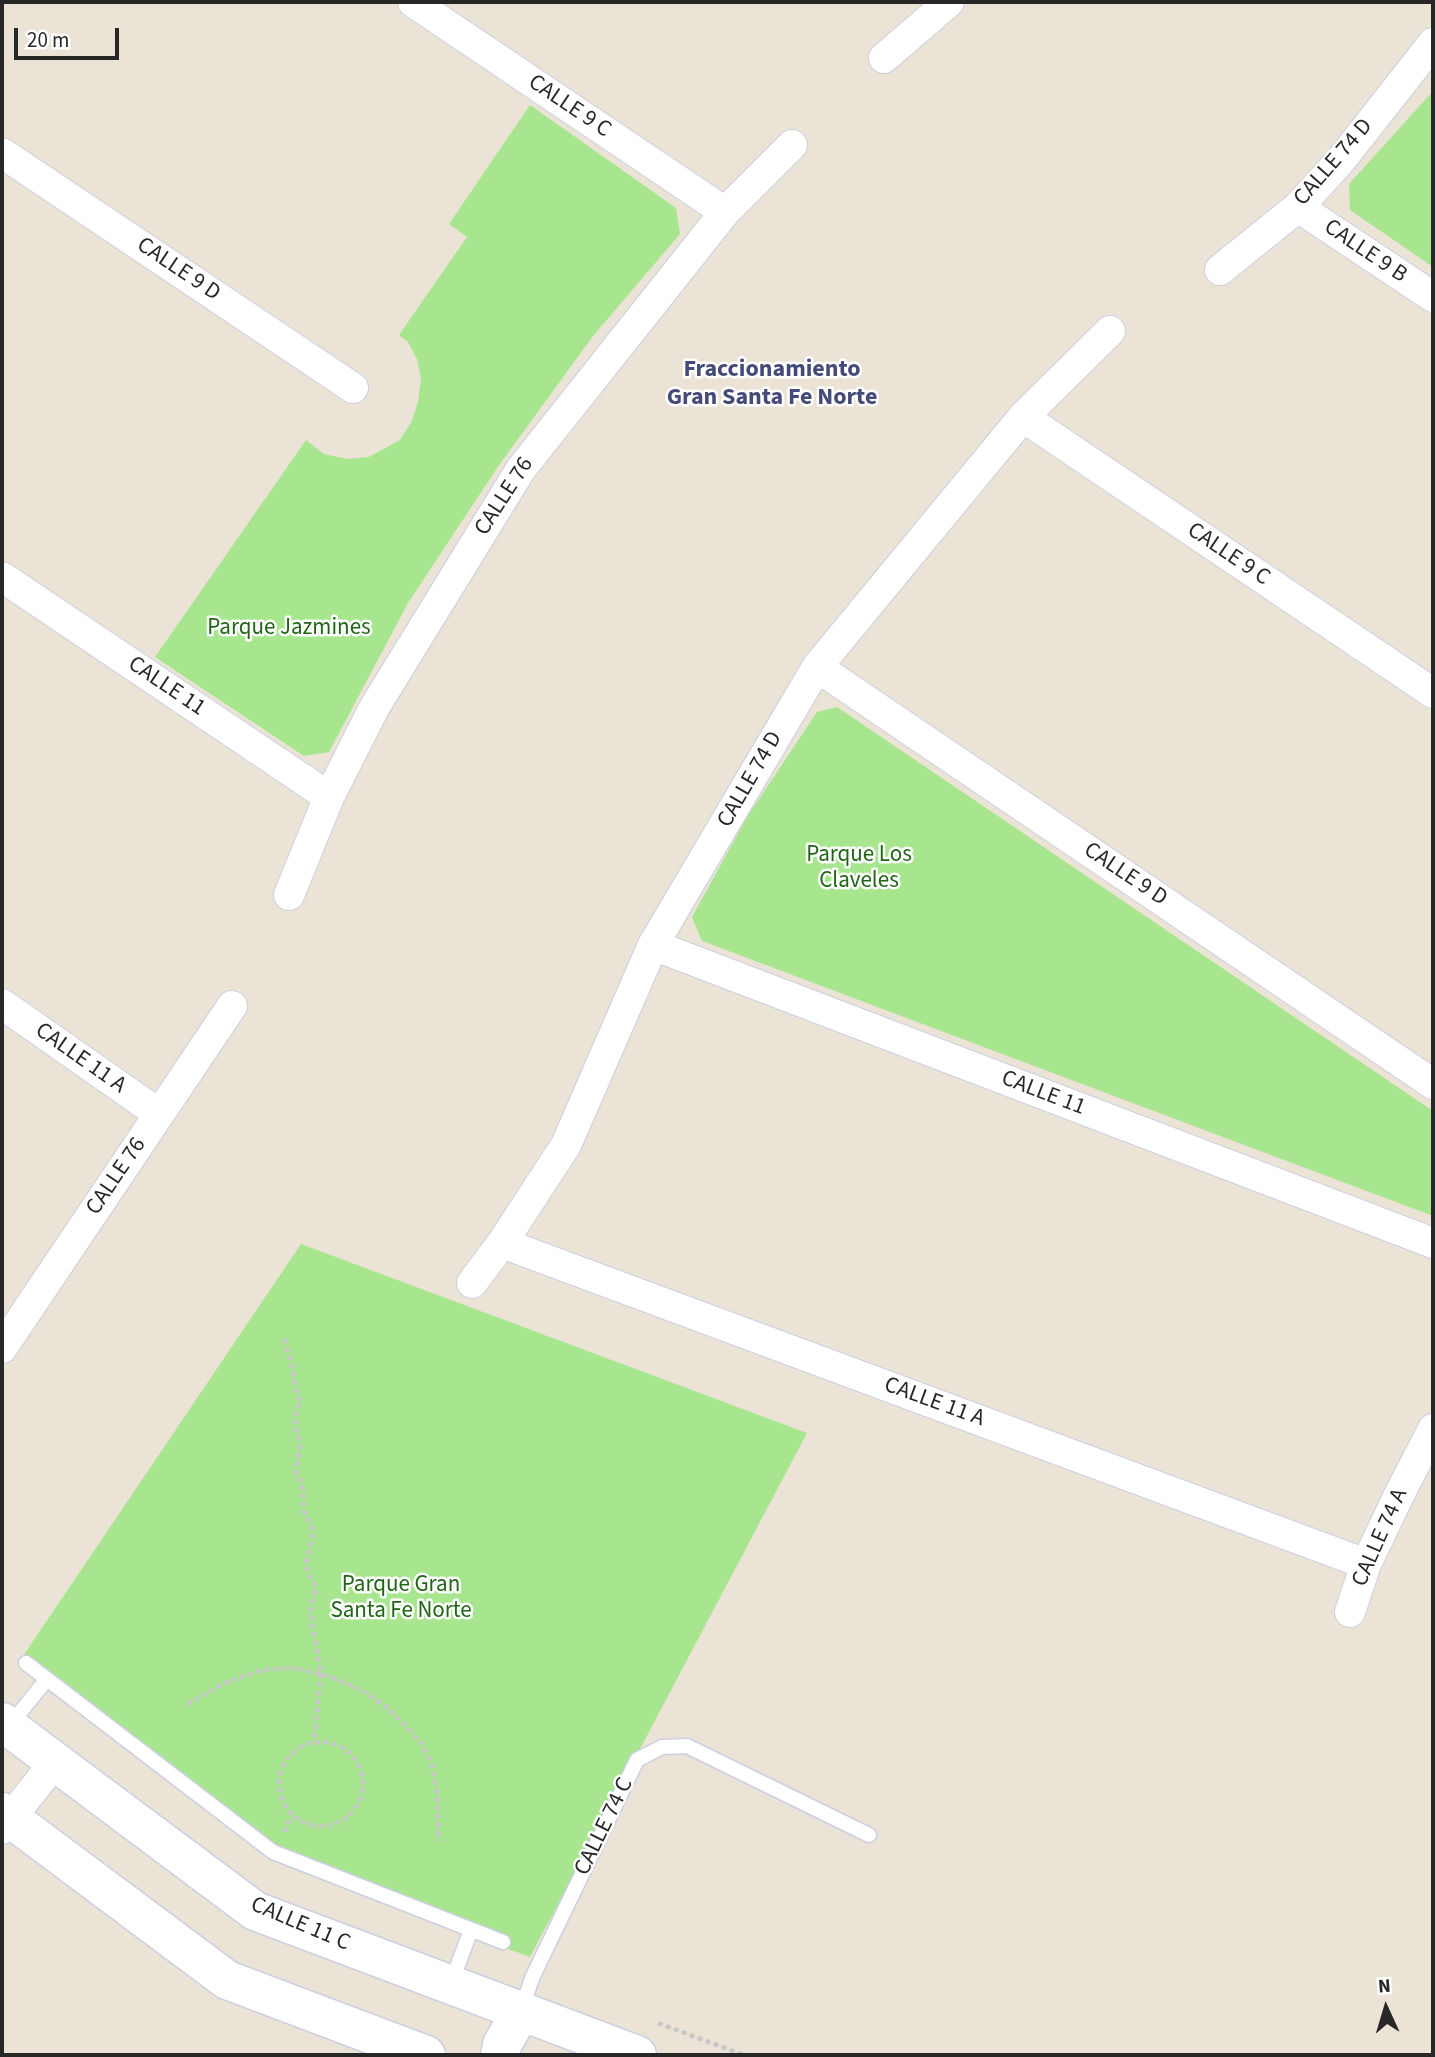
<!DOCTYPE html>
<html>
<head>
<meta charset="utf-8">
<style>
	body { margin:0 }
	#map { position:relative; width:1435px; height:2057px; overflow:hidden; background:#ebe3d6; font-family:"Source Sans 3",sans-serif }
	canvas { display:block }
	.frame { position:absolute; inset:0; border:4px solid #272727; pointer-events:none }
	.north { position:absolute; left:1351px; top:1973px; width:70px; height:70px; -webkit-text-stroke:5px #fff; paint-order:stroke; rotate:356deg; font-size:19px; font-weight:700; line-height:28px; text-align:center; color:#272727 }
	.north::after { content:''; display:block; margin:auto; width:24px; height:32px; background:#272727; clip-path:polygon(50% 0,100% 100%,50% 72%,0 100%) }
	.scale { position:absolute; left:14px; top:28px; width:105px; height:32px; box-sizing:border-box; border:4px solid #272727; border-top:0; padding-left:9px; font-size:21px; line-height:24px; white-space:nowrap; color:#272727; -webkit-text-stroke:5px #fff; paint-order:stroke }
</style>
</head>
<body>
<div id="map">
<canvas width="1435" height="2057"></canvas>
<div class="frame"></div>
<div class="north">N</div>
<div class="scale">20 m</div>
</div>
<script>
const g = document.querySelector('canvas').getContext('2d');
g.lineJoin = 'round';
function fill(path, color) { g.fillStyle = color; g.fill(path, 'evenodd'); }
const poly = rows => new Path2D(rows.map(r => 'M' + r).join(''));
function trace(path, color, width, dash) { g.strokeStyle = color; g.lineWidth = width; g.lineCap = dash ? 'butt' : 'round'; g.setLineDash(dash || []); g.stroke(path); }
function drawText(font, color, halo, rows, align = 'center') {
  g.font = font + ' "Source Sans 3",sans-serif'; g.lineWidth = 5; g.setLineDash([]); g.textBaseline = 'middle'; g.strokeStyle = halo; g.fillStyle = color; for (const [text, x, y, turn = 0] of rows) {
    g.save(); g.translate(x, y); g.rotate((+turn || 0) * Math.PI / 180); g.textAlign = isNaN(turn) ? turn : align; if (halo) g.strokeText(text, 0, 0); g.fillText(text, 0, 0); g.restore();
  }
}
fill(poly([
	[1433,91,1433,267,1350,210,1349,184],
	[530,105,676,208,680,234,593,336,497,468,408,603,329,752,304,756,155,657,306,440,324,454,347,459,369,457,400,440,412,421,418,402,421,378,417,359,408,342,399,335,467,237,449,224],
	[837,707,1433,1111,1433,1216,702,941,692,917,747,817,817,712],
	[301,1244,807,1433,530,1957,287,1867,19,1662]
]), '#a7e68e');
const service = poly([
	[26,1663,273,1852,503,1942],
	[9,1726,47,1679],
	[451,1983,471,1930],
	[521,2010,533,1976,637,1760,662,1747,687,1746,869,1835]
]);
const minor = poly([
	[413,2,725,212],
	[884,58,949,2],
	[2,153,353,388],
	[1298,207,1433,297],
	[1220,270,1298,207,1341,160,1433,43],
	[1023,417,1433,693],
	[2,577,329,797],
	[817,667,1433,1084],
	[289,895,329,797,374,708,521,469,725,212,792,145],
	[653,945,1433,1243],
	[2,1004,159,1114],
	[502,1243,1366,1564],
	[472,1283,502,1243,566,1145,653,945,817,667,1023,417,1110,331],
	[2,1348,232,1006],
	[1350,1612,1366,1564,1400,1493,1433,1429],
	[2,1829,55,1762]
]);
const secondary = poly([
	[2,1722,255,1911,637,2055],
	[2,1812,227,1980,426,2055],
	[500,2055,502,2045,521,2011]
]);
trace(service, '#cccfe2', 17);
trace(minor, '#cccfe2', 32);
trace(secondary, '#cccfe2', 41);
trace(poly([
	[284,1339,293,1370,295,1389,301,1403,297,1408,294,1417,300,1445,296,1474,300,1480,303,1490,304,1511,314,1531,306,1563,308,1573,314,1583,315,1591,310,1612,321,1673,314,1742],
	[187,1704,227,1682,262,1670,295,1668,329,1676,357,1688,384,1705,405,1725,421,1743,432,1765,437,1792,439,1841],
	'279 1784a42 42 0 1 1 84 0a42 42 0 1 1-84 0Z',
	[284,1832,292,1815],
	[658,2023,743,2055]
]), '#c7c7c7', 4.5, [5, 3.5]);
trace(service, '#fff', 14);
trace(minor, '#fff', 30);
trace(secondary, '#fff', 38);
drawText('23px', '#272727', '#fff', [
	["CALLE 9 C",569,107,34],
	["CALLE 74 D",1334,163,-49],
	["CALLE 9 B",1365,252,34],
	["CALLE 9 D",178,270,34],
	["CALLE 76",505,497,-57],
	["CALLE 9 C",1228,555,34],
	["CALLE 11",166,687,34],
	["CALLE 74 D",751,780,-60],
	["CALLE 9 D",1125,875,34],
	["CALLE 11 A",80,1059,35],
	["CALLE 11",1043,1094,21],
	["CALLE 76",117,1177,-56],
	["CALLE 11 A",934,1403,20],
	["CALLE 74 A",1381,1538,-66],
	["CALLE 74 C",605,1827,-64],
	["CALLE 11 C",300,1925,23]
]);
drawText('23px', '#216614', '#fff', [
	["Parque Jazmines",289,629],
	["Parque Los",859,856],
	["Claveles",859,882],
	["Parque Gran",401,1586],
	["Santa Fe Norte",401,1612]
]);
drawText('bold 24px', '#454b79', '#fff', [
	["Fraccionamiento",772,371],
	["Gran Santa Fe Norte",772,399]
]);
</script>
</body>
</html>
